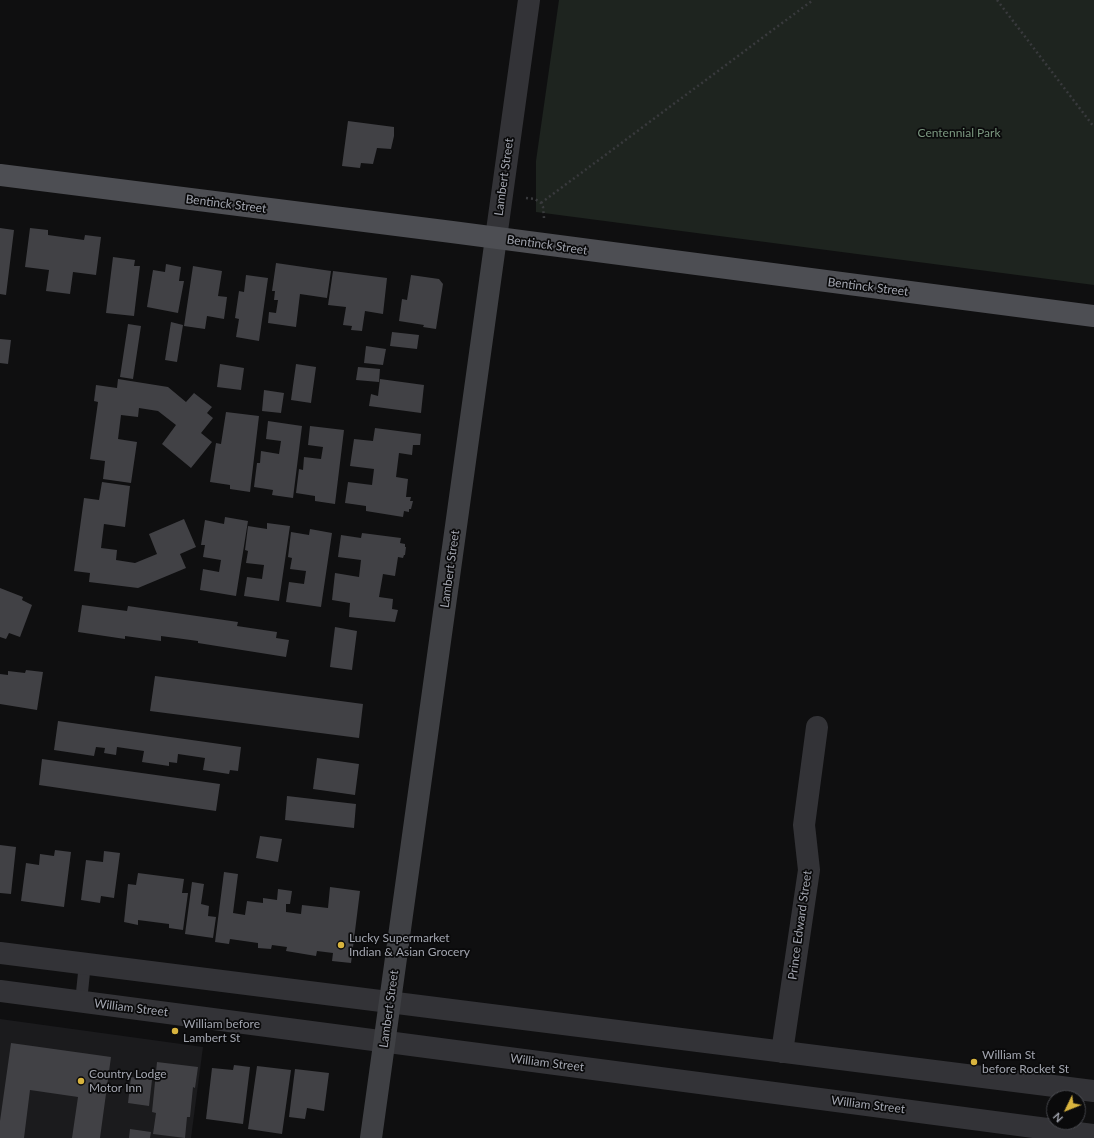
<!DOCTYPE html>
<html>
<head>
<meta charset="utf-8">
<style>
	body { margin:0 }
	#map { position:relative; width:1094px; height:1138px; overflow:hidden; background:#0f0f10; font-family:Lato,sans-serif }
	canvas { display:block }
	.north { position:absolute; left:1046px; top:1090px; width:40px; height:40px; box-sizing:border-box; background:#0a0a0b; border:1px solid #47484d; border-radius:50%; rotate:227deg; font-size:11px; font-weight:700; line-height:16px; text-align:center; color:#a2a5af }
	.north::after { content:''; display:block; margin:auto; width:14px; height:18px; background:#d9b43e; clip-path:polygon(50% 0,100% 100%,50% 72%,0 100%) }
</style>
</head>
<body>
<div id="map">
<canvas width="1094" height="1138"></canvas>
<div class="north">N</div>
</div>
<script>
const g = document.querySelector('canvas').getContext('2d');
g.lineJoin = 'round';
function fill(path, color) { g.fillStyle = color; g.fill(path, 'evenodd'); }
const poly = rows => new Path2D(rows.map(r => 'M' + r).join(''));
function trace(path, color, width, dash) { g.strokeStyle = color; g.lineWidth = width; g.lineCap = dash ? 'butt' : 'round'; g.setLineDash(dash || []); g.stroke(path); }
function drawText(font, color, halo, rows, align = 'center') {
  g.font = font + ' Lato,sans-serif'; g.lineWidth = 3.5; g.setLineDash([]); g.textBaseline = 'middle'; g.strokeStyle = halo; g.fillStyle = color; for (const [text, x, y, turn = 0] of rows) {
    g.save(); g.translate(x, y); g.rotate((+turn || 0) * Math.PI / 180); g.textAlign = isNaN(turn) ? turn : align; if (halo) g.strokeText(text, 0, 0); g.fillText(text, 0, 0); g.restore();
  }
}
fill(poly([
	[0,1019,203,1047,191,1138,0,1138]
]), '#1b1b1d');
fill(poly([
	[559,0,1094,0,1094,285,536,212,536,161]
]), '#1e241f');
fill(poly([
	[348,121,394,127,394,136,391,149,377,148,373,164,361,163,360,168,342,166],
	[0,228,14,230,6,295,0,294],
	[30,228,48,230,48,235,84,240,85,235,101,237,96,275,73,272,70,294,46,291,49,270,25,267],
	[113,257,135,260,134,266,140,266,134,316,106,313],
	[276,263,331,271,327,298,300,294,296,327,268,323,269,312,276,313,278,300,274,300,275,291,272,291],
	[166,264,181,267,179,281,184,281,178,313,147,307,153,270,165,272],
	[193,266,222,271,218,296,227,297,224,319,207,316,205,329,184,326],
	[333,271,387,278,383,314,365,311,362,331,351,330,352,326,343,325,346,307,328,305],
	[246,275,268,278,259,341,236,337,239,319,235,318,239,291,244,292],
	[411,275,439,279,443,284,436,329,423,327,424,325,399,321,402,299,407,300],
	[171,322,183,325,177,362,165,360],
	[128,324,141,326,133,379,120,377],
	[392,332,419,335,417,349,390,346],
	[0,339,11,340,8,364,0,363],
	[366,346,386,349,383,365,364,363],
	[220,364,244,368,241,390,217,387],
	[296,364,316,367,311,403,291,400],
	[358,367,380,369,379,382,356,380],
	[118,379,168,387,186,402,194,393,212,407,207,413,213,418,201,433,212,442,191,468,162,444,176,425,158,411,139,408,138,417,121,415,118,439,137,442,131,483,103,479,105,461,90,459,98,402,94,401,96,385,117,388],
	[380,379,424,385,421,413,369,406,371,394,378,396],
	[264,390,284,393,281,413,262,411],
	[226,412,259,416,250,492,230,489,230,485,210,482,216,443,221,444],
	[268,421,302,426,293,498,272,495,273,490,254,487,257,463,260,463,261,451,279,454,281,441,266,439],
	[310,426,344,430,335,504,315,501,315,496,296,493,299,469,303,470,304,457,321,459,323,447,308,445],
	[375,428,421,434,420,445,413,445,412,455,399,453,396,477,408,479,406,497,411,497,410,501,413,501,411,509,409,509,409,512,404,511,403,517,366,511,366,506,345,503,348,482,372,485,374,469,350,466,354,439,373,441],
	[102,482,130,486,125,527,104,524,101,548,117,550,116,560,135,563,157,554,149,534,184,519,196,547,180,554,186,568,138,588,89,582,90,573,74,571,84,498,99,500],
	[225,517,248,521,236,596,200,590,203,569,219,572,221,560,203,557,205,545,201,545,205,520,224,524],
	[267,523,290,526,279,601,244,596,247,577,262,579,264,565,246,563,248,551,245,550,248,526,267,529],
	[310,529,332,533,321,607,286,602,289,582,304,584,306,571,290,569,292,558,288,557,291,532,309,535],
	[362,533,401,538,400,543,405,544,405,547,406,547,405,555,404,555,403,558,398,557,395,576,383,574,379,597,393,599,392,609,398,610,395,622,349,617,350,603,332,600,335,573,359,577,361,560,338,557,341,535,361,538],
	[0,588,23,597,22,600,32,605,20,637,9,633,6,639,0,637],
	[82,605,127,611,128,606,238,622,237,626,277,632,276,638,289,640,286,657,198,643,198,641,161,636,161,641,125,636,125,639,78,632],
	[335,627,357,631,352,670,330,667],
	[26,670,43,672,37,710,0,704,0,674,8,675,8,671,25,673],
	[155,676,363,704,359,738,150,711],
	[58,721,241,747,238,771,230,770,229,774,203,770,205,758,178,754,177,763,169,762,169,766,142,762,144,751,117,747,116,755,104,753,105,748,96,747,94,756,54,750],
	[317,758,359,764,355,795,313,789],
	[42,759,220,784,216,811,39,785],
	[287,796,356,804,354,828,285,820],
	[260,836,282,839,278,862,256,858],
	[0,845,16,847,11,894,0,893],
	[55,850,71,852,64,907,21,901,26,863,39,865,40,854,54,856],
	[104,851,120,853,114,898,101,896,100,903,81,900,86,860,103,862],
	[224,872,238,874,233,913,245,915,247,901,263,903,263,898,277,900,278,889,292,891,290,904,286,904,286,912,301,914,302,905,328,908,330,887,360,891,351,963,332,961,333,953,317,951,316,956,286,951,287,947,272,945,271,949,258,948,258,943,230,939,229,944,215,942],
	[138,873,184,879,182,893,188,893,183,930,169,928,169,924,138,920,138,925,124,922,128,884,136,885],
	[192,882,204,884,201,904,209,906,208,916,216,917,213,938,185,934],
	[11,1043,111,1057,100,1138,72,1138,78,1097,30,1090,24,1138,0,1138,0,1121],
	[157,1062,198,1067,195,1088,193,1087,190,1117,187,1117,185,1138,153,1134,156,1113,152,1112],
	[234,1065,250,1067,243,1124,206,1119,212,1068,233,1070],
	[257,1066,291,1070,282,1134,248,1129],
	[295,1069,329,1073,324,1111,307,1108,305,1119,289,1117],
	[131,1077,152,1080,149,1106,128,1103],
	[130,1129,151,1132,150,1138,129,1138]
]), '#414145');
trace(poly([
	[997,0,1094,127],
	[526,198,535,199,541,203,543,207,544,218],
	[541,203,813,0]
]), '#393a3d', 2.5, [2, 3]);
trace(poly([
	[81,1002,85,963]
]), '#333337', 12);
trace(poly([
	[496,238,529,0],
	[0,953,1094,1091],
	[0,991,1094,1135],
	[782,1052,809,870,804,825,817,727]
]), '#333337', 22);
trace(poly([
	[371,1138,496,238]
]), '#3f4044', 22);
trace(poly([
	[0,175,452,232,1094,316]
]), '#4d4e53', 22);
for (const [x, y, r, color] of [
	[341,945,4,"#d9b43e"],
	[175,1031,4,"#d9b43e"],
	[974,1062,4,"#d9b43e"],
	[81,1081,4,"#d9b43e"]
]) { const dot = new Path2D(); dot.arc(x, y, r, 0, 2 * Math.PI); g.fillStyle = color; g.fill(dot); trace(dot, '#0a0a0b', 1.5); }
drawText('12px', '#7b9880', '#0a0a0b', [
	["Centennial Park",959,133]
]);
drawText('12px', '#a2a5af', '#0a0a0b', [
	["Lambert Street",504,177,-82],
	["Bentinck Street",226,204,7],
	["Bentinck Street",547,245,8],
	["Bentinck Street",868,287,7],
	["Lambert Street",450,569,-82],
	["Prince Edward Street",800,925,-82],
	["William Street",131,1008,7],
	["Lambert Street",389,1009,-82],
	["William Street",547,1063,7],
	["William Street",868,1105,7]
]);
drawText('12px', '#a2a5af', '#0a0a0b', [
	["Lucky Supermarket",349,938],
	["Indian & Asian Grocery",349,952],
	["William before",183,1024],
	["Lambert St",183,1038],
	["William St",982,1055],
	["before Rocket St",982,1069],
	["Country Lodge",89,1074],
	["Motor Inn",89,1088]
], 'left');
</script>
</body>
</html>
